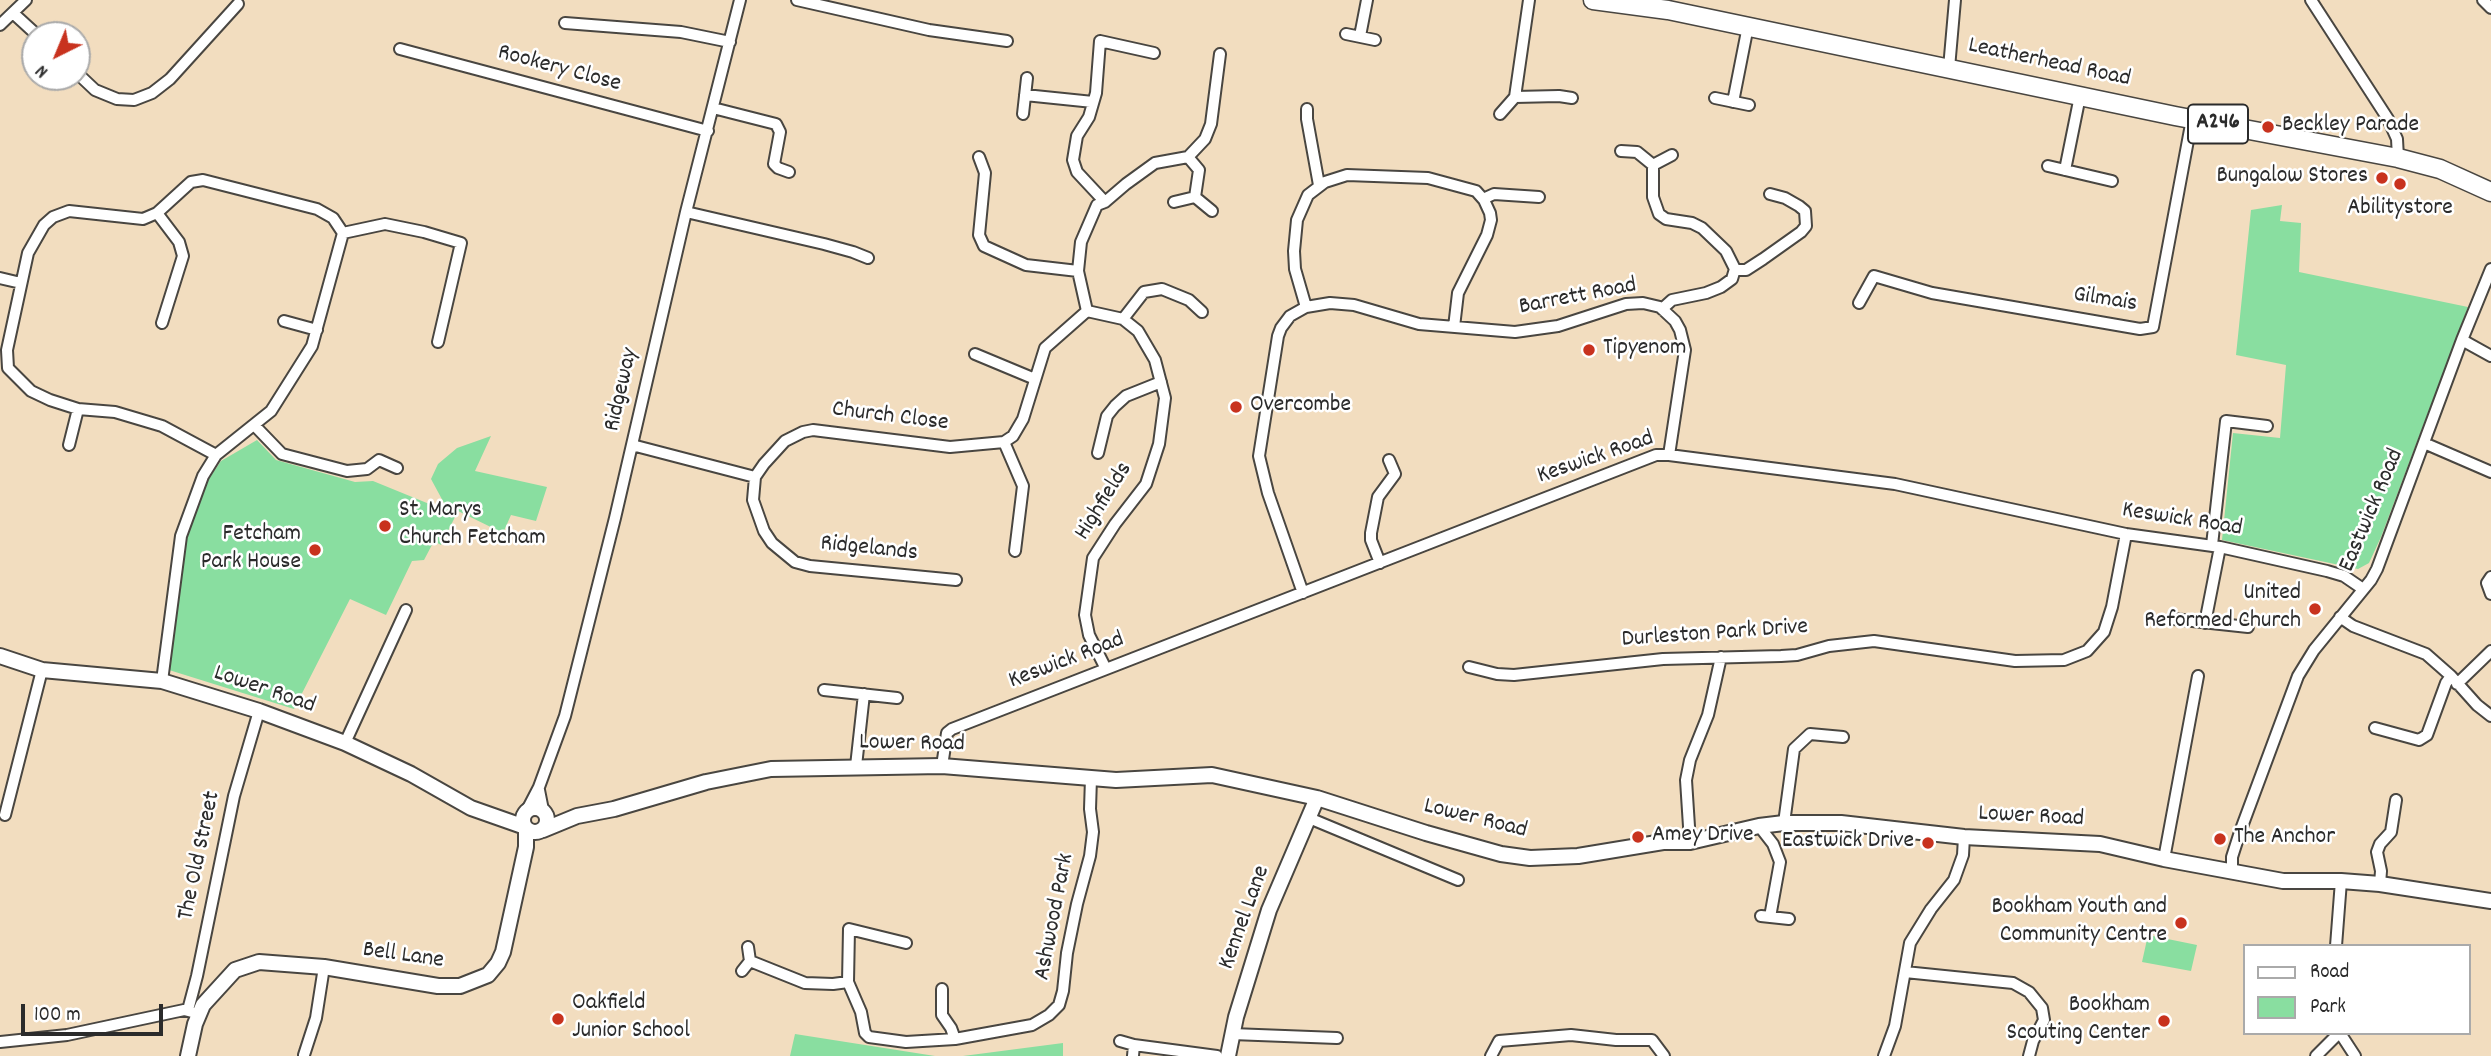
<!DOCTYPE html>
<html>
<head>
<meta charset="utf-8">
<style>
	body { margin:0 }
	#map { position:relative; width:2491px; height:1056px; overflow:hidden; background:#f2ddbf; font-family:Dekko,sans-serif }
	canvas { display:block }
	.legend { position:absolute; left:2243px; top:944px; width:228px; height:91px; box-sizing:border-box; background:#fff; border:2px solid #aaa; margin:0; padding:9px 12px; list-style:none; font-size:21px; color:#2b2b2b }
	.legend li { display:flex; align-items:center; gap:14px; height:35px }
	.legend b { width:35px; border:2px solid #aaa }
	.north { position:absolute; left:21px; top:21px; width:70px; height:70px; box-sizing:border-box; background:#fff; border:2px solid #aaa; border-radius:50%; rotate:223deg; font-size:19px; font-weight:700; line-height:28px; text-align:center; color:#2b2b2b }
	.north::after { content:''; display:block; margin:auto; width:24px; height:32px; background:#c8321e; clip-path:polygon(50% 0,100% 100%,50% 72%,0 100%) }
	.scale { position:absolute; left:21px; top:1004px; width:142px; height:32px; box-sizing:border-box; border:4px solid #2b2b2b; border-top:0; padding-left:9px; font-size:21px; line-height:24px; white-space:nowrap; color:#2b2b2b; -webkit-text-stroke:5px #fff; paint-order:stroke }
</style>
</head>
<body>
<div id="map">
<canvas width="2491" height="1056"></canvas>
<ul class="legend">
<li><b style="height:9px;background:#fff"></b>Road</li>
<li><b style="height:19px;background:#89dea0"></b>Park</li>
</ul>
<div class="north">N</div>
<div class="scale">100 m</div>
</div>
<script>
const g = document.querySelector('canvas').getContext('2d');
g.lineJoin = 'round';
function fill(path, color) { g.fillStyle = color; g.fill(path, 'evenodd'); }
const poly = rows => new Path2D(rows.map(r => 'M' + r).join(''));
function trace(path, color, width, dash) { g.strokeStyle = color; g.lineWidth = width; g.lineCap = dash ? 'butt' : 'round'; g.setLineDash(dash || []); g.stroke(path); }
function drawText(font, color, halo, rows, align = 'center') {
  g.font = font + ' Dekko,sans-serif'; g.lineWidth = 5; g.setLineDash([]); g.textBaseline = 'middle'; g.strokeStyle = halo; g.fillStyle = color; for (const [text, x, y, turn = 0] of rows) {
    g.save(); g.translate(x, y); g.rotate((+turn || 0) * Math.PI / 180); g.textAlign = isNaN(turn) ? turn : align; if (halo) g.strokeText(text, 0, 0); g.fillText(text, 0, 0); g.restore();
  }
}
fill(poly([
	[2282,205,2280,221,2301,223,2299,272,2468,307,2381,537,2369,563,2358,569,2222,540,2233,433,2280,438,2286,365,2236,355,2251,210],
	[491,436,475,471,547,487,536,521,511,515,503,533,458,511,441,545,434,541,424,560,412,561,386,615,350,599,294,709,169,670,187,533,206,483,221,461,257,440,276,460,355,482,373,481,444,510,444,503,431,479,438,464,457,448],
	[2148,935,2197,945,2191,971,2142,962],
	[795,1034,935,1056,790,1056],
	[1063,1043,1063,1056,963,1056]
]), '#89dea0');
const minor = poly([
	[797,0,929,30,1007,41],
	[1529,0,1515,97,1559,96,1572,98],
	[2311,0,2388,119,2397,139,2398,158],
	[2483,0,2491,8],
	[13,13,37,35],
	[565,23,681,32,730,42],
	[0,25,26,0],
	[1346,34,1375,40],
	[1360,36,1367,0],
	[400,49,708,131],
	[1949,68,1955,0],
	[77,73,95,90,117,99,134,100,152,93,170,79,238,4],
	[1025,95,1093,102],
	[1715,98,1749,105],
	[1733,102,1748,26],
	[713,108,776,124,780,132,774,164,778,168,789,172],
	[1307,109,1307,119,1319,185],
	[1023,114,1027,78],
	[1500,114,1515,97],
	[1621,151,1637,152,1653,165,1653,197,1659,214,1666,219,1692,223,1702,228,1726,251,1735,269,1732,279,1721,287,1706,293,1672,300,1662,309],
	[979,157,985,173,979,235,984,246,1026,265,1078,271],
	[1188,157,1199,170,1195,197],
	[1653,165,1672,155],
	[2048,166,2112,181],
	[2065,170,2080,96],
	[1195,197,1212,211],
	[1483,199,1494,194,1539,197],
	[1105,202,1077,172,1073,160,1077,136,1089,117,1096,93,1100,41,1154,53],
	[1174,202,1195,197],
	[686,212,824,244,853,252,868,258],
	[157,213,179,242,183,256,162,323],
	[343,233,385,224,424,232,461,243,438,342],
	[1735,270,1746,270,1763,259,1801,232,1806,226,1805,211,1799,206,1785,198,1770,194],
	[0,278,21,283],
	[1859,303,1874,276,1932,293,2140,329,2153,327,2192,119],
	[1306,307,1295,269,1294,251,1297,220,1308,195,1325,182,1347,175,1428,178,1476,191,1484,200,1490,213,1491,220,1487,235,1458,293,1454,327],
	[1087,311,1123,319,1138,331,1155,360,1165,398,1159,444,1146,484,1115,524,1093,558,1085,615,1089,635,1106,669],
	[1087,311,1078,271,1081,242,1097,205,1105,202,1126,184,1155,163,1188,157,1205,139,1211,124,1220,54],
	[1123,319,1144,292,1162,289,1189,300,1202,312],
	[284,321,317,330],
	[2462,340,2491,356],
	[975,354,1035,379],
	[255,426,282,454,347,471,367,469,379,460,397,468],
	[1004,442,1023,486,1015,551],
	[2424,443,2491,472],
	[69,445,78,409],
	[632,445,755,477],
	[1098,453,1107,416,1115,406,1126,396,1161,382],
	[2212,545,2226,421,2267,426],
	[1380,563,1371,540,1371,533,1378,497,1395,474,1389,460],
	[2491,577,2487,583,2491,594],
	[956,580,810,566,795,562,772,543,764,531,753,500,755,477,764,464,785,441,803,432,813,430,950,447,1004,442,1013,436,1023,419,1045,348,1087,311],
	[1303,593,1268,493,1259,456,1278,336,1281,328,1290,316,1306,307,1330,303,1354,305,1419,324,1515,332,1558,326,1626,304,1643,303,1660,307,1675,321,1680,330,1685,350,1669,455],
	[2340,617,2353,626,2426,654,2451,676,2477,705,2491,716],
	[2174,619,2248,627],
	[2205,623,2220,547],
	[1469,667,1497,674,1514,675,1663,659,1781,656,1797,655,1829,646,1874,641,2015,661,2064,660,2087,651,2104,632,2112,607,2126,534],
	[162,681,181,536,203,476,216,455,271,411,312,346,343,233,333,218,317,209,203,180,191,182,157,213,143,219,69,211,53,217,44,225,28,253,7,350,8,368,31,391,50,400,78,409,115,412,162,426,216,455],
	[2457,684,2491,651],
	[824,690,897,698],
	[2375,728,2419,740,2427,735,2446,683,2451,676],
	[345,743,406,610],
	[856,766,864,694],
	[942,766,947,733,952,729,1656,455,1669,455,1895,484,2126,534,2220,547,2327,571,2344,576,2363,589],
	[539,790,543,810],
	[526,812,539,787,565,716,615,518,686,212,740,0],
	[5,815,42,670],
	[1309,818,1458,880],
	[1784,823,1794,749,1810,734,1843,737],
	[1759,826,1773,844,1780,862,1770,917],
	[1690,842,1686,780,1690,760,1708,715,1721,657],
	[2164,859,2198,676],
	[2232,873,2232,857,2240,832,2298,676,2314,650,2371,580,2377,569,2462,340,2491,269],
	[2380,884,2381,871,2377,852,2380,844,2391,832,2396,800],
	[1761,916,1789,919],
	[906,943,849,929,848,982,861,1012,865,1033,869,1037,906,1042,955,1039,1032,1025,1049,1015,1059,1005,1063,991,1067,953,1077,904,1090,856,1093,832,1090,809,1091,778],
	[2336,946,2341,881],
	[750,961,805,983,833,984,848,982],
	[742,971,750,961,748,947],
	[1905,972,2013,983,2029,992,2042,1008,2044,1020,2033,1041,2029,1056],
	[942,989,942,1015,951,1028,955,1039],
	[188,1010,197,976,234,796,259,711],
	[2340,1033,2355,1056],
	[1232,1034,1337,1038],
	[1120,1041,1134,1045],
	[0,1042,67,1035,184,1010,192,1012],
	[304,1055,316,1018,324,967],
	[1133,1056,1134,1045,1217,1056],
	[1491,1056,1499,1041,1571,1035,1616,1040,1652,1040,1664,1056],
	[1884,1056,1895,1026,1910,943,1931,909,1954,880,1963,855,1964,837],
	[2316,1056,2339,1033]
]);
const tertiary = poly([
	[0,656,42,670,162,681,259,711,345,743,411,774,471,808,525,827],
	'523 820a12 12 0 1 1 24 0a12 12 0 1 1-24 0Z',
	[543,830,577,816,614,809,706,782,771,769,942,766,1116,780,1212,775,1317,798,1426,833,1501,854,1530,858,1578,856,1663,842,1690,842,1759,826,1784,823,1841,823,1964,837,2100,844,2164,859,2283,881,2341,881,2380,884,2491,901],
	[188,1056,195,1024,203,1005,235,970,259,962,324,967,438,986,460,986,488,975,498,963,503,952,526,847,526,828],
	[1228,1056,1236,1017,1269,910,1317,798]
]);
const primary = poly([
	[1593,0,1668,10,2175,116,2398,158,2440,169,2491,192]
]);
trace(minor, '#494641', 14);
trace(tertiary, '#494641', 18);
trace(primary, '#494641', 21);
trace(minor, '#fff', 10);
trace(tertiary, '#fff', 14);
trace(primary, '#fff', 18);
for (const [x, y, r, color] of [
	[2268,127,7,"#c8321e"],
	[2382,178,7,"#c8321e"],
	[2400,184,7,"#c8321e"],
	[1589,350,7,"#c8321e"],
	[1236,407,7,"#c8321e"],
	[385,526,7,"#c8321e"],
	[315,550,7,"#c8321e"],
	[2315,609,7,"#c8321e"],
	[1638,837,7,"#c8321e"],
	[2220,839,7,"#c8321e"],
	[1928,843,7,"#c8321e"],
	[2181,923,7,"#c8321e"],
	[558,1019,7,"#c8321e"],
	[2164,1021,7,"#c8321e"]
]) { const dot = new Path2D(); dot.arc(x, y, r, 0, 2 * Math.PI); g.fillStyle = color; g.fill(dot); trace(dot, '#fff', 2.5); }
for (const [x, y, w] of [
	[2218,124,60]
]) { const box = new Path2D(); box.roundRect(x - w / 2, y - 19.5, w, 39, 5); g.fillStyle = '#fff'; g.fill(box); trace(box, '#2b2b2b', 2); }
drawText('bold 23px', '#2b2b2b', null, [
	["A246",2218,124]
]);
drawText('24px', '#2b2b2b', '#fff', [
	["Leatherhead Road",2049,64,12],
	["Rookery Close",559,70,15],
	["Barrett Road",1578,298,-11],
	["Gilmais",2105,301,9],
	["Ridgeway",623,390,-77],
	["Church Close",890,418,7],
	["Keswick Road",1596,459,-19],
	["Highfields",1105,502,-58],
	["Eastwick Road",2373,511,-67],
	["Keswick Road",2182,521,9],
	["Ridgelands",869,550,6],
	["Durleston Park Drive",1715,635,-4],
	["Keswick Road",1067,662,-21],
	["Lower Road",264,691,19],
	["Lower Road",912,745,1],
	["Lower Road",2031,818,3],
	["Lower Road",1475,820,14],
	["The Old Street",201,856,-78],
	["Ashwood Park",1056,917,-79],
	["Kennel Lane",1246,918,-70],
	["Bell Lane",403,957,8]
]);
drawText('24px', '#2b2b2b', '#fff', [
	["Beckley Parade",2282,127],
	["Bungalow Stores",2368,178,"right"],
	["Abilitystore",2400,210,"center"],
	["Tipyenom",1603,350],
	["Overcombe",1250,407],
	["St. Marys",399,512],
	["Church Fetcham",399,540],
	["Fetcham",301,536,"right"],
	["Park House",301,564,"right"],
	["United",2301,595,"right"],
	["Reformed Church",2301,623,"right"],
	["Amey Drive",1652,837],
	["The Anchor",2234,839],
	["Eastwick Drive",1914,843,"right"],
	["Bookham Youth and",2167,909,"right"],
	["Community Centre",2167,937,"right"],
	["Oakfield",572,1005],
	["Junior School",572,1033],
	["Bookham",2150,1007,"right"],
	["Scouting Center",2150,1035,"right"]
], 'left');
</script>
</body>
</html>
